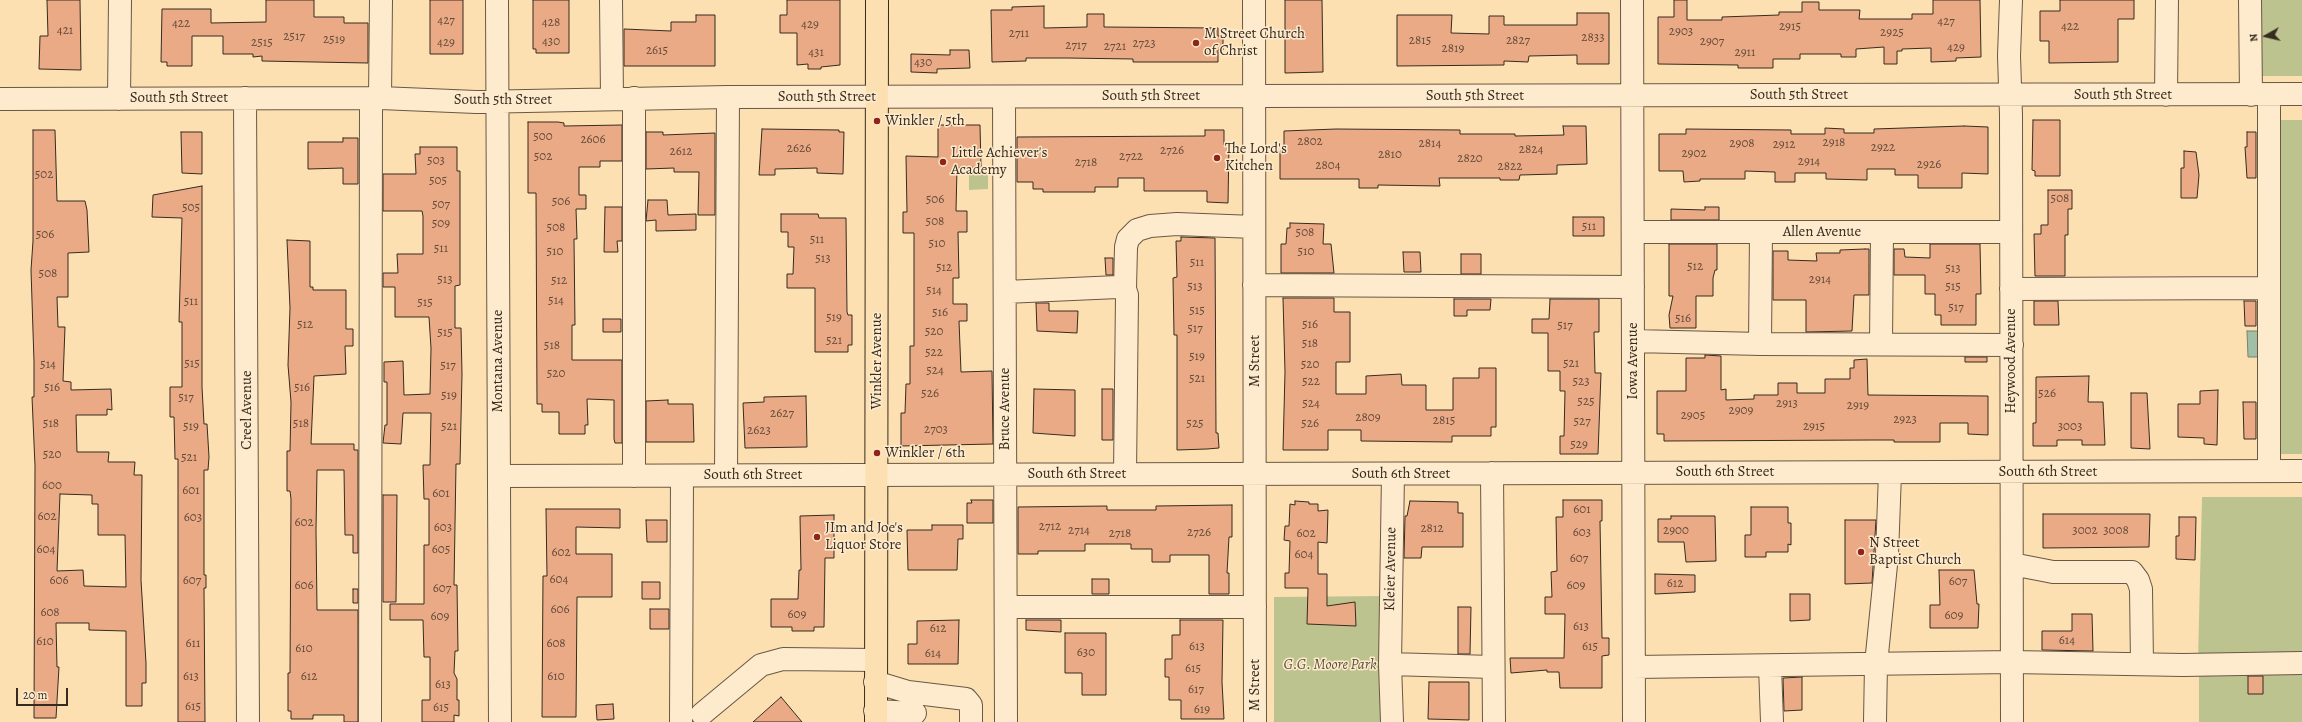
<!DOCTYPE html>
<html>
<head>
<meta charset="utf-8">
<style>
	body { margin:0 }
	#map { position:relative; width:2302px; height:722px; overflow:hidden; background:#fde0b2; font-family:Alegreya,serif }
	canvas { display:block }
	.north { position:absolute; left:2246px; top:16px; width:40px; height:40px; -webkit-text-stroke:3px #feebcd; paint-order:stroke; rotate:262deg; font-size:11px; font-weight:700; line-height:16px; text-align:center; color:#362b1f }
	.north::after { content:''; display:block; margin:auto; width:14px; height:18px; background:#362b1f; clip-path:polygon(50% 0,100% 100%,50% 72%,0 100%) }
	.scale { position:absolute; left:16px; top:688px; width:52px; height:18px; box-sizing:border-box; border:2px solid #362b1f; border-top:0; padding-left:5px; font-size:12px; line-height:14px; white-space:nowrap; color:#362b1f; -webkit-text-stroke:3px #feebcd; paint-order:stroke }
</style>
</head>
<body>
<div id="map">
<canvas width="2302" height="722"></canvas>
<div class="north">N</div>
<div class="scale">20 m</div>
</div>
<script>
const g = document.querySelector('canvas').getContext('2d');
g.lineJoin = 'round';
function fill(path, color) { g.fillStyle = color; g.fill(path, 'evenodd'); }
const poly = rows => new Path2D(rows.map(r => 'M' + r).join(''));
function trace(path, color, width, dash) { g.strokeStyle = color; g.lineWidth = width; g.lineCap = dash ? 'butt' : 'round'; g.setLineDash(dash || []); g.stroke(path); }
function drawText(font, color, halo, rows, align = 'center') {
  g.font = font + ' Alegreya,serif'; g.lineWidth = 3; g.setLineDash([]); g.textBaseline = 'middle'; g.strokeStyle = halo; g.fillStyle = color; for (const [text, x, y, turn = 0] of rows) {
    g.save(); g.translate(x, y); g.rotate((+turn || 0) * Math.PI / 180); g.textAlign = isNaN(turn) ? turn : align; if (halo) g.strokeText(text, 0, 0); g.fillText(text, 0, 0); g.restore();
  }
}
fill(poly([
	[2253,0,2302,0,2302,76,2255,76],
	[2273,120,2302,120,2302,454,2275,454],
	[969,174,988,174,988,189,969,190],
	[2202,497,2302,497,2302,658,2198,660],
	[1384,596,1388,722,1274,722,1274,597],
	[2302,670,2302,722,2199,722,2199,671]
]), '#bdc38e');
const water = poly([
	[2247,331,2259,331,2258,357,2248,357,2247,331]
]);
fill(water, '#a1bea7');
trace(water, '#768371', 1);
const building = poly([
	[47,0,80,0,81,70,39,69,40,36,48,36,47,0],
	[266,0,314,0,314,17,344,17,344,23,368,23,368,63,262,61,262,56,253,57,253,54,223,54,223,36,192,36,192,66,167,66,167,62,161,62,162,9,211,9,211,23,266,22,266,0],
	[430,0,463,0,463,54,430,54,430,0],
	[533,0,569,0,569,53,536,53,536,49,533,49,533,0],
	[787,0,840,0,840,65,821,67,821,69,808,69,808,64,797,65,797,33,780,33,780,15,787,15,787,0],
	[1285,0,1322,0,1323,72,1285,73,1285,0],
	[1674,0,1687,0,1687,20,1722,20,1722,17,1779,15,1779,12,1802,12,1802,2,1819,2,1819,10,1860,10,1859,19,1912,19,1912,14,1933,14,1933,0,1980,0,1981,57,1956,58,1956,61,1931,62,1931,48,1902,49,1902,51,1897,51,1897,64,1884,64,1884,47,1856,49,1856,57,1841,57,1841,54,1800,54,1800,59,1773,59,1773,68,1738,68,1738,65,1658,64,1658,17,1674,17,1674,0],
	[2060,0,2134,0,2134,19,2118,19,2118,62,2049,63,2049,41,2040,41,2040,11,2060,11,2060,0],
	[1044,6,1044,28,1087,27,1087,14,1104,14,1104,27,1218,28,1218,36,1223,36,1223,50,1218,50,1218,62,1133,62,1133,59,1067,58,1026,58,1026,61,992,62,991,10,1012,10,1012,7,1044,6],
	[1577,13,1609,13,1609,64,1577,64,1577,55,1529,56,1528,62,1504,61,1504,65,1397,66,1397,15,1452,15,1451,33,1489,34,1489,16,1504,16,1504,25,1577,25,1577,13],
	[696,15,715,15,715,66,624,66,624,29,671,31,671,22,696,22,696,15],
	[950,50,969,50,970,68,937,69,937,73,911,72,911,54,950,55,950,50],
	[2033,120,2060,120,2060,176,2035,176,2035,171,2032,170,2033,120],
	[528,122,558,122,564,123,564,126,622,125,622,161,600,161,600,167,579,167,579,195,586,195,586,209,576,209,577,239,574,239,575,325,572,325,572,360,622,360,622,443,615,443,614,439,614,400,587,399,588,425,585,425,585,434,559,434,559,412,542,412,542,404,537,404,536,193,528,193,528,122],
	[938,125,980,125,981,167,957,168,956,211,967,211,967,232,958,232,959,278,953,278,953,304,967,304,967,321,959,321,961,372,992,371,993,444,901,446,901,413,905,413,906,384,910,384,910,346,914,346,914,233,903,233,903,212,907,212,906,156,938,157,938,125],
	[1563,126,1586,126,1587,164,1557,165,1557,174,1520,175,1519,180,1500,180,1500,178,1439,178,1440,186,1378,185,1378,188,1359,188,1359,179,1280,179,1280,151,1284,151,1284,131,1336,129,1460,130,1460,134,1515,134,1515,136,1564,135,1563,126],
	[1964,126,1988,127,1988,174,1962,173,1962,188,1918,188,1918,175,1895,175,1895,169,1867,169,1867,180,1826,179,1826,173,1795,173,1795,182,1775,182,1775,172,1745,171,1745,179,1700,179,1700,181,1684,182,1683,171,1659,171,1659,134,1686,134,1686,129,1791,130,1791,134,1825,134,1825,128,1844,129,1844,133,1874,133,1874,129,1964,126],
	[762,129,839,130,839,132,844,132,843,174,817,173,817,168,775,169,775,175,759,175,762,129],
	[33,130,55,130,57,201,85,201,87,210,89,252,68,253,68,297,57,297,58,327,65,327,63,381,71,382,71,390,111,389,112,410,107,409,107,415,76,415,77,452,109,452,108,462,135,462,134,475,142,475,141,580,146,663,146,683,142,683,142,706,126,706,126,631,89,630,89,623,56,623,57,667,59,667,56,718,34,718,35,466,32,397,34,397,34,362,31,270,33,241,33,130],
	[60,494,92,495,92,504,98,504,98,535,125,535,126,587,84,586,83,570,57,571,60,494],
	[1205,130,1224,130,1224,145,1229,145,1228,203,1207,202,1207,191,1144,191,1144,178,1118,178,1118,187,1095,187,1095,192,1043,192,1043,189,1033,189,1033,182,1017,182,1017,137,1205,136,1205,130],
	[181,132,202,132,202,174,182,173,181,132],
	[646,132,663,132,663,135,715,133,715,215,698,215,699,172,674,172,674,168,646,169,646,132],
	[2247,132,2256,132,2256,178,2247,178,2245,147,2247,147,2247,132],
	[343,138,358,138,358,184,343,184,343,168,308,169,308,142,343,142,343,138],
	[420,147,457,147,457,171,460,171,460,285,455,286,455,328,461,328,462,374,460,464,456,464,454,585,457,585,458,651,455,651,454,673,457,679,457,700,459,700,459,716,454,715,454,722,422,722,422,700,430,700,430,657,424,657,423,620,390,620,390,604,424,604,424,545,429,545,429,499,424,499,423,465,430,465,431,413,403,413,401,444,383,443,385,425,387,425,387,382,384,382,384,362,403,361,404,395,430,394,431,348,429,317,395,317,395,287,383,287,383,273,398,273,397,254,423,254,423,216,422,211,383,211,383,174,416,174,415,154,420,154,420,147],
	[2184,151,2196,152,2199,175,2197,198,2181,198,2181,168,2184,168,2184,151],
	[202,186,202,387,204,424,207,424,209,457,208,470,204,470,204,575,206,575,206,588,204,588,205,722,178,722,178,459,175,459,174,417,170,417,170,387,182,387,182,322,179,322,182,218,152,217,153,195,202,186],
	[2048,190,2072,190,2072,209,2068,209,2068,235,2065,235,2065,276,2035,276,2034,234,2041,234,2041,225,2048,225,2048,190],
	[648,200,667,200,668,215,696,214,696,230,656,231,656,220,646,221,648,200],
	[605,207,622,207,622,241,617,241,618,252,604,252,605,207],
	[1705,207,1719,207,1719,220,1671,220,1671,209,1705,210,1705,207],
	[781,214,818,214,819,218,846,218,847,312,848,315,852,315,852,345,848,345,848,352,815,352,815,288,787,288,787,274,793,274,794,247,788,247,788,232,781,232,781,214],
	[1573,217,1604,217,1604,236,1573,236,1573,217],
	[1290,223,1324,224,1323,244,1331,244,1334,273,1281,273,1281,244,1286,244,1287,228,1290,228,1290,223],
	[1181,237,1215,238,1216,433,1218,433,1219,448,1207,449,1177,450,1177,335,1174,335,1173,278,1177,277,1176,241,1181,241,1181,237],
	[287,240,310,241,310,287,313,287,313,290,346,290,346,329,353,329,353,346,345,346,346,374,314,376,311,444,354,444,354,450,358,450,358,553,353,553,353,535,345,535,344,470,317,470,316,530,317,610,358,610,358,722,344,722,344,715,313,715,313,719,291,719,291,711,288,711,288,673,290,673,291,499,290,491,287,491,287,451,290,451,291,402,288,365,290,308,287,240],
	[1669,244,1717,244,1717,270,1715,270,1713,278,1713,296,1696,296,1696,328,1670,328,1669,315,1673,296,1669,296,1669,244],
	[1930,244,1980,244,1981,294,1976,294,1976,325,1941,325,1941,315,1935,315,1935,294,1925,294,1925,275,1894,275,1894,249,1904,249,1905,257,1930,258,1930,244],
	[1865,249,1869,249,1869,295,1854,295,1852,331,1806,332,1806,300,1773,300,1773,251,1788,251,1788,260,1817,261,1816,253,1840,253,1840,250,1865,249],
	[1403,252,1420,252,1421,272,1404,272,1403,252],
	[1461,254,1481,254,1481,274,1461,274,1461,254],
	[1105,258,1113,258,1113,275,1106,275,1105,258],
	[1283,298,1334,298,1334,312,1350,312,1350,362,1336,362,1336,394,1366,394,1366,376,1401,374,1402,385,1426,385,1426,410,1453,410,1453,378,1479,378,1479,368,1496,368,1496,427,1491,427,1491,436,1452,436,1452,442,1361,441,1361,430,1328,430,1328,450,1283,450,1285,372,1283,298],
	[1454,299,1491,299,1490,310,1467,310,1467,316,1454,316,1454,299],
	[1550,299,1599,299,1599,332,1594,332,1595,373,1601,373,1598,454,1560,454,1560,436,1564,436,1565,391,1560,391,1560,371,1548,371,1548,333,1532,333,1532,319,1549,319,1550,299],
	[2034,301,2058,301,2059,325,2034,325,2034,301],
	[2244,301,2256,301,2256,326,2245,326,2244,301],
	[1036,303,1049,303,1049,311,1078,311,1077,333,1037,331,1036,303],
	[603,319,621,319,621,332,603,332,603,319],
	[1705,355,1721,356,1721,390,1726,389,1726,400,1754,399,1754,395,1778,395,1778,383,1797,383,1797,393,1825,393,1825,379,1850,379,1850,368,1854,368,1854,360,1867,359,1868,395,1988,396,1988,435,1968,434,1968,423,1940,423,1940,442,1894,442,1894,440,1871,440,1664,441,1664,434,1657,434,1657,391,1686,391,1686,358,1705,358,1705,355],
	[1965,357,1987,357,1987,362,1965,362,1965,357],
	[2089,376,2088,402,2103,402,2105,445,2082,445,2082,440,2057,440,2057,446,2033,446,2033,423,2036,423,2036,377,2089,376],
	[1034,389,1075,390,1075,436,1033,433,1034,389],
	[1102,389,1113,389,1113,440,1102,440,1102,389],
	[2218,390,2217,445,2204,444,2204,438,2178,437,2178,404,2200,404,2200,391,2218,390],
	[2131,393,2147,393,2150,449,2131,448,2131,393],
	[806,396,807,447,745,448,743,403,764,402,764,397,806,396],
	[668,400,668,404,693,404,694,442,646,442,646,401,668,400],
	[2243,402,2256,402,2256,439,2244,439,2243,402],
	[383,495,397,495,396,602,383,602,383,495],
	[971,500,993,500,993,523,967,523,967,503,972,503,971,500],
	[1563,500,1602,500,1602,521,1600,521,1602,638,1609,638,1609,655,1602,656,1602,688,1560,688,1559,672,1547,672,1547,670,1511,673,1510,658,1564,658,1565,614,1545,614,1545,597,1552,597,1551,572,1557,571,1556,517,1563,517,1563,500],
	[1295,501,1309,502,1309,504,1318,504,1318,511,1328,510,1327,543,1318,542,1318,574,1327,574,1327,606,1355,602,1356,626,1307,624,1308,588,1285,588,1285,573,1289,573,1290,541,1284,540,1285,526,1289,526,1290,504,1295,505,1295,501],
	[1410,501,1458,502,1458,513,1463,513,1463,547,1422,547,1421,558,1404,558,1405,516,1407,516,1410,501],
	[1232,505,1232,537,1229,537,1227,573,1229,573,1229,594,1209,594,1209,555,1170,555,1170,562,1152,562,1152,549,1131,549,1131,544,1085,544,1085,551,1038,551,1038,554,1018,554,1018,507,1107,506,1107,510,1156,510,1156,506,1232,505],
	[1751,507,1788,507,1788,523,1791,523,1791,545,1788,544,1788,552,1766,552,1766,557,1745,557,1745,535,1751,535,1751,507],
	[546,509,620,509,620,528,576,527,576,554,612,554,612,597,577,597,576,717,542,717,543,576,547,576,546,509],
	[2043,514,2150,514,2149,547,2043,548,2043,514],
	[834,515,834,558,825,558,824,627,814,627,814,631,792,631,792,627,771,627,771,599,798,599,799,570,801,570,800,516,834,515],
	[1671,516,1715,516,1716,561,1686,562,1684,542,1658,542,1658,519,1671,519,1671,516],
	[2179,517,2196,517,2195,560,2176,559,2176,536,2179,536,2179,517],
	[646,520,667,520,667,542,647,542,646,520],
	[1845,520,1876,520,1872,583,1845,584,1845,520],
	[932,525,963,525,963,539,958,539,957,570,908,570,907,530,932,530,932,525],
	[1939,570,1974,570,1977,604,1979,604,1978,628,1930,628,1930,605,1940,605,1939,570],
	[1655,574,1695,575,1695,592,1655,594,1655,574],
	[1092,579,1109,579,1109,594,1092,594,1092,579],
	[642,582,660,582,660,599,642,599,642,582],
	[353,589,358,589,358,603,353,603,353,589],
	[1790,594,1810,594,1810,620,1790,621,1790,594],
	[1458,607,1471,607,1470,654,1458,654,1458,607],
	[650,609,669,609,669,629,650,629,650,609],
	[2072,614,2092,614,2093,651,2042,650,2042,631,2072,631,2072,614],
	[959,620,958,664,908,664,908,644,917,644,917,621,959,620],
	[1026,620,1061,620,1061,632,1026,630,1026,620],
	[1180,620,1223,620,1222,682,1224,719,1181,719,1181,700,1169,700,1169,677,1165,677,1165,659,1172,659,1172,635,1180,635,1180,620],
	[1065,633,1106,633,1106,695,1082,695,1082,673,1065,673,1065,633],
	[2248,676,2263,676,2263,694,2248,694,2248,676],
	[1802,677,1802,710,1784,711,1783,678,1802,677],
	[1429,682,1469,682,1469,720,1428,719,1429,682],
	[781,697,802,722,753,722,781,697],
	[613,704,614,719,597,720,596,705,613,704]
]);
fill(building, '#ebaa86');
trace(building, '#362b1f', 1);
const minor = poly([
	[497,0,500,722],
	[611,0,612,98],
	[1254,0,1255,722],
	[1632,0,1634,722],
	[2011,0,2009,56,2011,115,2012,722],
	[2250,0,2251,95],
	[2166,95,2167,0],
	[2269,95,2269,471],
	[1004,97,1006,722],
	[245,98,248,722],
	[380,98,381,0],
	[0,99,380,98,476,102,728,97,2302,94],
	[119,99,120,0],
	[1633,232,2011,232],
	[1254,285,1633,287],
	[1125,289,1126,247,1128,239,1137,230,1150,226,1177,224,1254,227],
	[2011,289,2269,288],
	[1005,292,1118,287,1125,289,1127,295,1125,474],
	[1633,341,1761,344,2012,345],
	[1760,344,1761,232],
	[1881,344,1882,232],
	[1492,473,1494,722],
	[726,475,728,97],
	[499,476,2302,471],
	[634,476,634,98],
	[2012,564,2053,572,2132,572,2138,580,2141,589,2142,664],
	[1007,607,1255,607],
	[1390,664,1492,667],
	[1770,666,1772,722],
	[1634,667,2012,662,2183,665,2302,663],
	[875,682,908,692,966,699,971,705,971,722],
	[875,711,915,713],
	[702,714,761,665,783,659,875,660],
	[370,722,371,98],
	[681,722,682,476],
	[1392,722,1390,664,1393,474],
	[1875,722,1876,664,1887,555,1890,473]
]);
const major = poly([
	[876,722,877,0]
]);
trace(minor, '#685844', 24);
trace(major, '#362b1f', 24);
trace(minor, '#feebcd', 22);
trace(major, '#fde0b2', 22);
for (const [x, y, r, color] of [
	[1196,43,4,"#8f2418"],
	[877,121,4,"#8f2418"],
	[1217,158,4,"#8f2418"],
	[943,162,4,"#8f2418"],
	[877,453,4,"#8f2418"],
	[817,537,4,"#8f2418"],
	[1861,552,4,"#8f2418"]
]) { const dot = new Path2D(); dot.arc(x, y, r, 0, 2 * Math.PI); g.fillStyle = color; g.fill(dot); trace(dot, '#feebcd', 1.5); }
drawText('13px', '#634b39', null, [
	["427",446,21],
	["427",1946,22],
	["428",551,23],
	["422",181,24],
	["429",810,25],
	["2915",1790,27],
	["422",2070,27],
	["421",65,31],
	["2903",1681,32],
	["2925",1892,33],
	["2711",1019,34],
	["2517",294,37],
	["2833",1593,38],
	["2519",334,40],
	["2815",1420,41],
	["2827",1518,41],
	["430",551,42],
	["2907",1712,42],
	["2515",262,43],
	["429",446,43],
	["2723",1144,44],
	["2717",1076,46],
	["2721",1115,47],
	["429",1956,48],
	["2819",1453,49],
	["2615",657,51],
	["431",816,53],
	["2911",1745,53],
	["430",923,63],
	["500",543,137],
	["2606",593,140],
	["2802",1310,142],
	["2918",1834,143],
	["2814",1430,144],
	["2908",1742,144],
	["2912",1784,145],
	["2922",1883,148],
	["2626",799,149],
	["2824",1531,150],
	["2726",1172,151],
	["2612",681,152],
	["2902",1694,154],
	["2810",1390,155],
	["502",543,157],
	["2722",1131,157],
	["2820",1470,159],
	["503",436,161],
	["2914",1809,162],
	["2718",1086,163],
	["2926",1929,165],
	["2804",1328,166],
	["2822",1510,167],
	["502",44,175],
	["505",438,181],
	["508",2060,199],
	["506",935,200],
	["506",561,202],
	["507",441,205],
	["505",191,208],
	["508",935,222],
	["509",441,224],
	["511",1589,227],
	["508",556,228],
	["508",1305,233],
	["506",45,235],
	["511",817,240],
	["510",937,244],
	["511",441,249],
	["510",555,252],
	["510",1306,252],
	["513",823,259],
	["511",1197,263],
	["512",1695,267],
	["512",944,268],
	["513",1953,269],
	["508",48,274],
	["513",445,280],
	["2914",1820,280],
	["512",559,281],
	["513",1195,287],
	["515",1953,287],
	["514",934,291],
	["514",556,301],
	["511",191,302],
	["515",425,303],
	["517",1956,308],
	["515",1197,311],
	["516",940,313],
	["519",834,318],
	["516",1683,319],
	["512",305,325],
	["516",1310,325],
	["517",1565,326],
	["517",1195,329],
	["520",934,332],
	["515",445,333],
	["521",834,341],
	["518",1310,344],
	["518",552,346],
	["522",934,353],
	["519",1197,357],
	["515",192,364],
	["521",1571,364],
	["514",48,365],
	["520",1310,365],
	["517",448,366],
	["524",935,371],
	["520",556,374],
	["521",1197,379],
	["522",1311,382],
	["523",1581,382],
	["516",52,388],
	["516",302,388],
	["526",930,394],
	["526",2047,394],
	["519",449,396],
	["517",186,398],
	["525",1586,402],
	["524",1311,404],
	["2913",1787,404],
	["2919",1858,406],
	["2909",1741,411],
	["2627",782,414],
	["2905",1693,416],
	["2809",1368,418],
	["2923",1905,420],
	["2815",1444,421],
	["527",1582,422],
	["518",51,424],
	["518",301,424],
	["525",1195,424],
	["526",1310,424],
	["519",191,427],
	["521",449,427],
	["2915",1814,427],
	["3003",2070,427],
	["2703",936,430],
	["2623",759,431],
	["529",1579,445],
	["520",52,455],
	["521",189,458],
	["600",52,486],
	["601",191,491],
	["601",441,494],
	["601",1582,510],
	["602",47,517],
	["603",193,518],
	["602",304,523],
	["2712",1050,527],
	["603",443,528],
	["2812",1432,529],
	["2714",1079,531],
	["2900",1676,531],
	["3002",2085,531],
	["3008",2116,531],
	["2726",1199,533],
	["603",1582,533],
	["2718",1120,534],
	["602",1306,534],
	["604",46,550],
	["605",441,550],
	["602",561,553],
	["604",1304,555],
	["607",1579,559],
	["604",559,580],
	["606",59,581],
	["607",192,581],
	["607",1958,582],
	["612",1675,584],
	["606",304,586],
	["609",1576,586],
	["607",442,589],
	["606",560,610],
	["608",50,613],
	["609",797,615],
	["609",1954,616],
	["609",440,617],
	["613",1581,627],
	["612",938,629],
	["614",2067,641],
	["610",45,642],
	["611",193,644],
	["608",556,644],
	["613",1197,647],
	["615",1590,647],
	["610",304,649],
	["630",1086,653],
	["614",933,654],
	["615",1193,669],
	["613",191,677],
	["612",309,677],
	["610",556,677],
	["613",443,685],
	["617",1196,690],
	["615",193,707],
	["615",441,708],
	["619",1202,710]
]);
drawText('15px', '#362b1f', '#feebcd', [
	["M Street Church",1204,34],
	["of Christ",1204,51],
	["Winkler / 5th",885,121],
	["The Lord's",1225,149],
	["Kitchen",1225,166],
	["Little Achiever's",951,153],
	["Academy",951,170],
	["Winkler / 6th",885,453],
	["JIm and Joe's",825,528],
	["Liquor Store",825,545],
	["N Street",1869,543],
	["Baptist Church",1869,560]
], 'left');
drawText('15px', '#362b1f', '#feebcd', [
	["South 5th Street",1799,95],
	["South 5th Street",2123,95],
	["South 5th Street",1151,96],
	["South 5th Street",1475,96],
	["South 5th Street",827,97],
	["South 5th Street",179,98],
	["South 5th Street",503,100],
	["Allen Avenue",1822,232],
	["Montana Avenue",498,361,-90],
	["Winkler Avenue",877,361,-90],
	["M Street",1255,361,-90],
	["Iowa Avenue",1633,361,-90],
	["Heywood Avenue",2011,361,-90],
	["Bruce Avenue",1005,409,-90],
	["Creel Avenue",247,410,-90],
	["South 6th Street",1725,472],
	["South 6th Street",2048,472],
	["South 6th Street",1077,474],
	["South 6th Street",1401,474],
	["South 6th Street",753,475],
	["Kleier Avenue",1391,569,-89],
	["M Street",1255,685,-90]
]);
drawText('italic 15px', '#58513b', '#feebcd', [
	["G.G. Moore Park",1330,665]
]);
</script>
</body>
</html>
